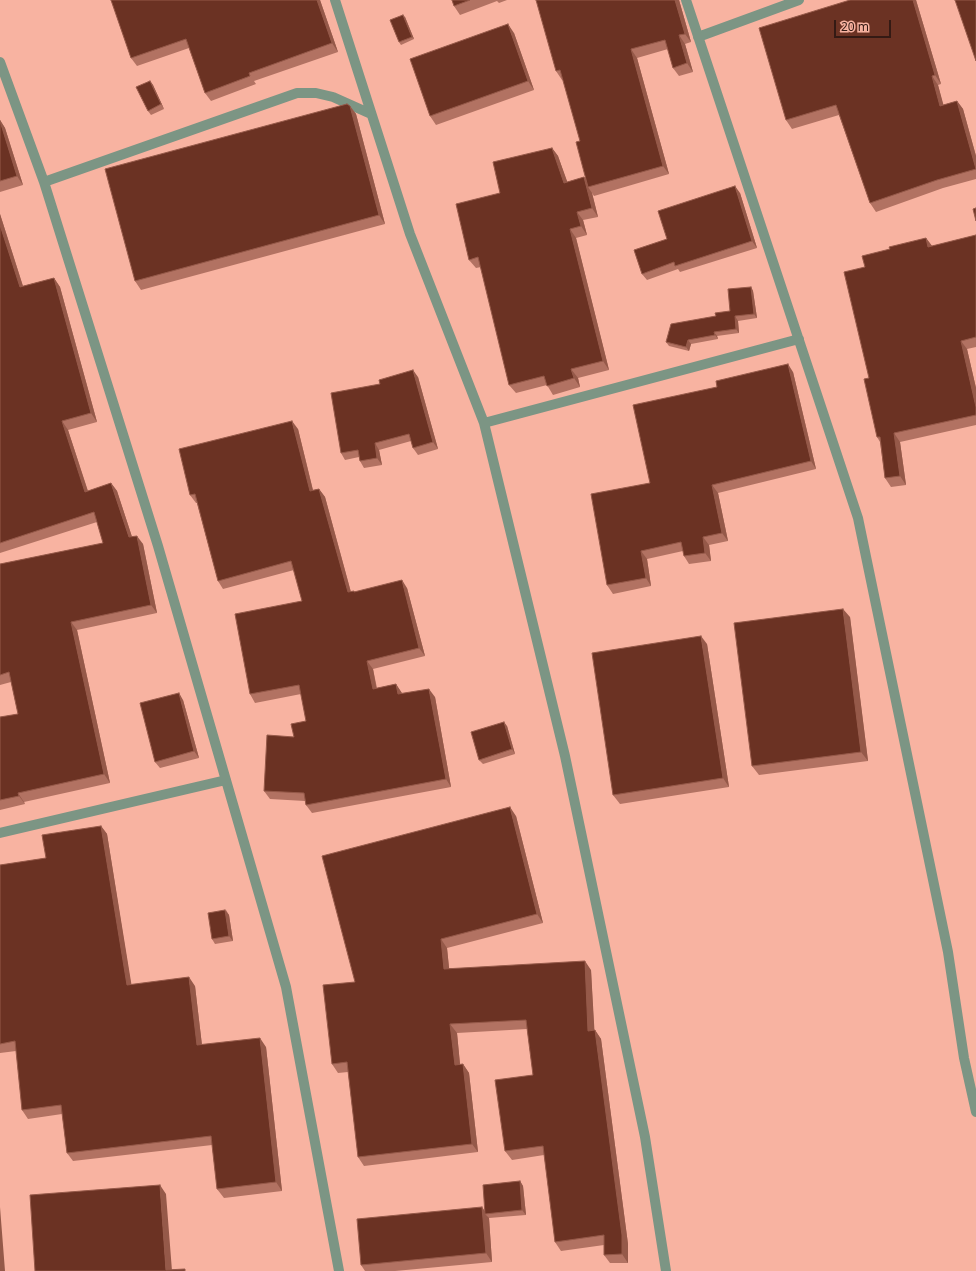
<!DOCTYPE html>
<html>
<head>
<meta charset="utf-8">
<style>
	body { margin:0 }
	#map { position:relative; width:976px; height:1271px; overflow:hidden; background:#f8b3a1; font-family:"Noto Sans",sans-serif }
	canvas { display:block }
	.scale { position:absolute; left:834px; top:20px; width:57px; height:18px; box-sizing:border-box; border:2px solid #341a14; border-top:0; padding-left:5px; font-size:12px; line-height:14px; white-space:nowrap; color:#341a14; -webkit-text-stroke:3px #f8b3a1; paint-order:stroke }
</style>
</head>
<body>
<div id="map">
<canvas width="976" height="1271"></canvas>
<div class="scale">20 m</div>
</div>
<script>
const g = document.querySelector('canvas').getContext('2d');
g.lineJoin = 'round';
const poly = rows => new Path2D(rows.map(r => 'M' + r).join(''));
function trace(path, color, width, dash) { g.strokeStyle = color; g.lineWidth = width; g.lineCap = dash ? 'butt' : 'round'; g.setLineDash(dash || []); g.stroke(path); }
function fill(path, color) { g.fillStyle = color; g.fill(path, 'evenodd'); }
trace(poly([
	[335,0,410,234,484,423,565,756,645,1137,666,1271],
	[686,0,858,518,948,952,964,1058,976,1112],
	[698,37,799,0],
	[0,62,44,182,158,546,286,987,339,1271],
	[44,182,297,93,316,93,333,97,371,114],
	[484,423,799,339],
	[0,833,226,780]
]), '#7c9584', 10);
fill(poly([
	[111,0,320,0,338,52,254,81,256,84,211,101,205,93,189,48,137,66,131,58],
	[452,0,507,0,499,3,497,1,460,15,454,6],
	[679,0,691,42,685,44,693,72,679,76,673,68,668,49,637,58,669,174,594,196,592,193,598,217,583,220,587,235,576,238,609,370,578,378,580,387,553,395,547,385,516,393,509,385,481,267,476,268,469,260,500,193,552,148,558,156,567,182,584,177,586,179,580,141,563,79,562,80,556,71],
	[850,0,916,0,941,84,938,85,943,105,957,101,963,109,976,156,976,179,943,188,876,212,870,203,839,115,792,129,786,120],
	[405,17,414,39,401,45,399,42],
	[514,33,534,90,436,125,430,116],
	[150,81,153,85,164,109,151,115,148,111],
	[350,106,356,114,385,224,141,290,135,281],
	[0,120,5,128,23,185,0,192],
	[740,193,757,248,680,272,678,269,647,280,642,274,667,239],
	[0,214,23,286,54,278,60,287,97,422,68,430,88,491,111,483,117,491,132,537,143,544,157,613,77,630,110,783,24,802,25,804,0,810,0,717,18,714,11,682,0,685,0,564,103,543,97,522,0,553],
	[976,235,976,347,967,349,976,388,976,425,900,442,906,485,891,487,885,478,880,442,877,437,869,378,865,267,890,249,926,238,932,246],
	[751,287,753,291,757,318,738,321,739,333,717,336,718,339,691,344,689,351,669,346,666,342,716,316,730,311],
	[793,372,816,469,718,493,728,541,709,545,711,561,689,564,684,556,683,551,647,559,651,586,613,594,607,585,650,483],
	[418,377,438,449,418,455,413,448,411,441,379,450,382,465,364,468,360,461,359,457,345,460,341,453,380,384],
	[298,429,313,490,319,489,325,497,351,592,354,591,355,592,407,588,425,656,373,669,377,688,396,684,402,694,435,697,451,787,312,813,306,805,305,801,270,799,264,791,294,737,306,721,301,694,255,703,250,694,302,601,294,570,223,589,218,581,197,503,196,503,190,495],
	[850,617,868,761,759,775,752,766],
	[707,644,729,787,620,804,613,795],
	[183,700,199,758,160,768,155,762],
	[507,726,515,754,483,764,479,760],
	[516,816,543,923,447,948,449,968,591,970,594,1030,595,1030,601,1039,628,1244,628,1263,610,1263,604,1255,604,1245,561,1251,555,1242,544,1155,512,1160,505,1151,533,1075,527,1029,457,1033,460,1065,463,1064,469,1073,478,1152,364,1166,358,1157,348,1072,338,1073,332,1064,355,982],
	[101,826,107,834,131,985,195,986,202,1045,266,1047,282,1191,224,1198,217,1189,212,1145,73,1161,67,1153,62,1114,28,1119,22,1110,16,1051,0,1053,0,865,46,858],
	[226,910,229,915,233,941,215,944,212,939],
	[520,1181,523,1186,526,1215,489,1218,492,1262,395,1271,365,1271,361,1265,485,1212]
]), '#b27262');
fill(poly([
	[317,0,320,0,338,52,332,43],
	[675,0,679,0,691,42,685,34],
	[913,0,916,0,941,84,935,75],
	[403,15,405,17,414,39,412,37],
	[508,24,514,33,534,90,528,81],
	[679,35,685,44,693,72,687,63],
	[631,49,637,58,669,174,663,166],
	[932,76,938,85,946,114,940,106],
	[150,81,153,85,164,109,161,104],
	[957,101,963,109,976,156,976,169],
	[350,106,356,114,385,224,379,215],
	[0,120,5,128,23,185,17,176],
	[552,148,558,156,571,192,564,183],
	[584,177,591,185,588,187,592,193,598,217,592,208],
	[735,186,740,193,757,248,752,241],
	[577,212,583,220,587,235,581,226],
	[0,214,26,296,20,287,0,225],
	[570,229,576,238,609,370,603,361],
	[926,238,932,246,928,247],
	[54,278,60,287,97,422,91,413],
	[751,287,753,291,757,318,754,314],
	[735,316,738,321,739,333,736,329],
	[714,332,717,336,718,339,715,335],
	[688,340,691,344,689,351,686,347],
	[961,341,967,349,976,388,976,407],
	[788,364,793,372,816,469,811,461],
	[571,369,578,378,580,387,574,378],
	[413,370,418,377,438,449,433,442],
	[62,421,68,430,91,501,85,492],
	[292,421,298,429,315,499,310,491],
	[894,433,900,442,906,485,900,476],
	[375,443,379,450,382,465,377,458],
	[111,483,117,491,135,546,129,537],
	[712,485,718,493,728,541,722,533],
	[319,489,325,497,353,600,348,592],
	[137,536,143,544,157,613,151,605],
	[703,537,709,545,711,561,705,553],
	[641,551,647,559,651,586,646,578],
	[402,580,407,588,425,656,419,648],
	[843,609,850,617,868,761,861,752],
	[71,622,77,630,110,783,104,774],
	[701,636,707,644,729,787,723,778],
	[367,661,373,669,378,697,373,689],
	[396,684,402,693,404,702,398,694],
	[429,689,435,697,451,787,446,779],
	[179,693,183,700,199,758,194,751],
	[504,722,507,726,515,754,512,749],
	[18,793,24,802,25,804,19,796],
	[510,807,516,816,543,923,537,914],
	[101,826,107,834,133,994,127,985],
	[225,910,229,915,233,941,229,936],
	[441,939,447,948,450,977,444,969],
	[585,961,591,970,595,1040,588,1031],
	[189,977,195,986,203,1054,197,1045],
	[450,1024,457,1033,461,1074,455,1065],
	[595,1030,601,1039,628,1244,628,1263,622,1254],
	[260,1038,266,1047,282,1191,276,1182],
	[463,1064,469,1073,478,1152,472,1144],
	[520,1181,523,1186,526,1215,522,1210],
	[160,1185,166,1194,172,1271,166,1270],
	[0,1207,5,1271,0,1271],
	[482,1207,487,1214,485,1214,489,1218,492,1262,486,1253]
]), '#955949');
const building = poly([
	[111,0,317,0,332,43,249,73,250,76,205,93,186,39,131,58,111,0],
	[452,0,470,0,454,6,452,0],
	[536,0,675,0,685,34,679,35,687,63,673,68,665,40,631,49,663,166,588,187,576,142,580,141,560,70,556,71,536,0],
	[850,0,913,0,935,75,932,76,940,106,957,101,976,169,937,180,870,203,836,105,786,120,759,28,850,0],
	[955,0,976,0,976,61,955,0],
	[403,15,412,37,399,42,390,20,403,15],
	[508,24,528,81,430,116,410,59,508,24],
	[150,81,161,104,148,111,136,87,150,81],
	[347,104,350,106,379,215,135,281,105,169,347,104],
	[0,121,17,176,0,181,0,121],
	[552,148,564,183,584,177,592,208,577,212,581,226,570,229,603,361,571,369,574,378,547,386,544,376,509,385,478,257,469,260,456,204,500,193,493,162,552,148],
	[735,186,752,241,675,266,674,262,642,274,634,250,667,239,658,211,735,186],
	[976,208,976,221,973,209,976,208],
	[0,225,20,287,54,278,91,413,62,421,85,492,111,483,129,537,137,536,151,605,71,622,104,774,18,793,19,796,0,800,0,717,18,714,9,672,0,675,0,564,103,543,94,512,0,543,0,225],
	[976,235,976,337,961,341,976,407,976,415,894,433,900,476,885,478,880,437,877,437,864,379,869,378,844,272,865,267,862,256,890,249,889,247,926,238,928,247,976,235],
	[751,287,754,314,735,316,736,329,714,332,715,335,688,340,686,347,666,342,671,324,716,316,715,313,730,311,728,289,751,287],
	[788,364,811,461,712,485,722,533,703,537,705,553,684,556,681,542,641,551,646,578,607,585,591,494,650,483,633,405,717,387,716,381,788,364],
	[413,370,433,442,413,448,409,434,375,443,377,458,360,461,358,450,341,453,331,393,380,384,379,380,413,370],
	[292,421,310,491,319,489,348,592,354,591,354,592,402,580,419,648,367,661,373,689,396,684,398,694,429,689,446,779,306,805,304,793,264,791,267,735,294,737,291,724,306,721,299,685,250,694,235,614,302,601,291,561,218,581,195,494,190,495,179,449,292,421],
	[843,609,861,752,752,766,734,623,843,609],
	[701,636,723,778,613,795,592,653,701,636],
	[179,693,194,751,155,762,140,703,179,693],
	[504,722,512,749,479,760,471,732,504,722],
	[510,807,537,914,441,939,444,969,585,961,588,1031,595,1030,622,1235,622,1254,604,1255,604,1235,555,1242,543,1146,505,1151,495,1080,533,1075,526,1020,450,1024,455,1065,463,1064,472,1144,358,1157,347,1062,332,1064,323,985,355,982,322,856,510,807],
	[101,826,127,985,189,977,197,1045,260,1038,276,1182,217,1189,211,1136,67,1153,61,1105,22,1110,15,1041,0,1044,0,865,46,858,42,835,101,826],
	[225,910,229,936,212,939,208,913,225,910],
	[520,1181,522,1210,485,1214,483,1185,520,1181],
	[160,1185,166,1270,185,1269,185,1271,35,1271,30,1195,160,1185],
	[482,1207,486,1253,361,1265,357,1219,482,1207]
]);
fill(building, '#6b3223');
trace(building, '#955949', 1);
</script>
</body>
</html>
